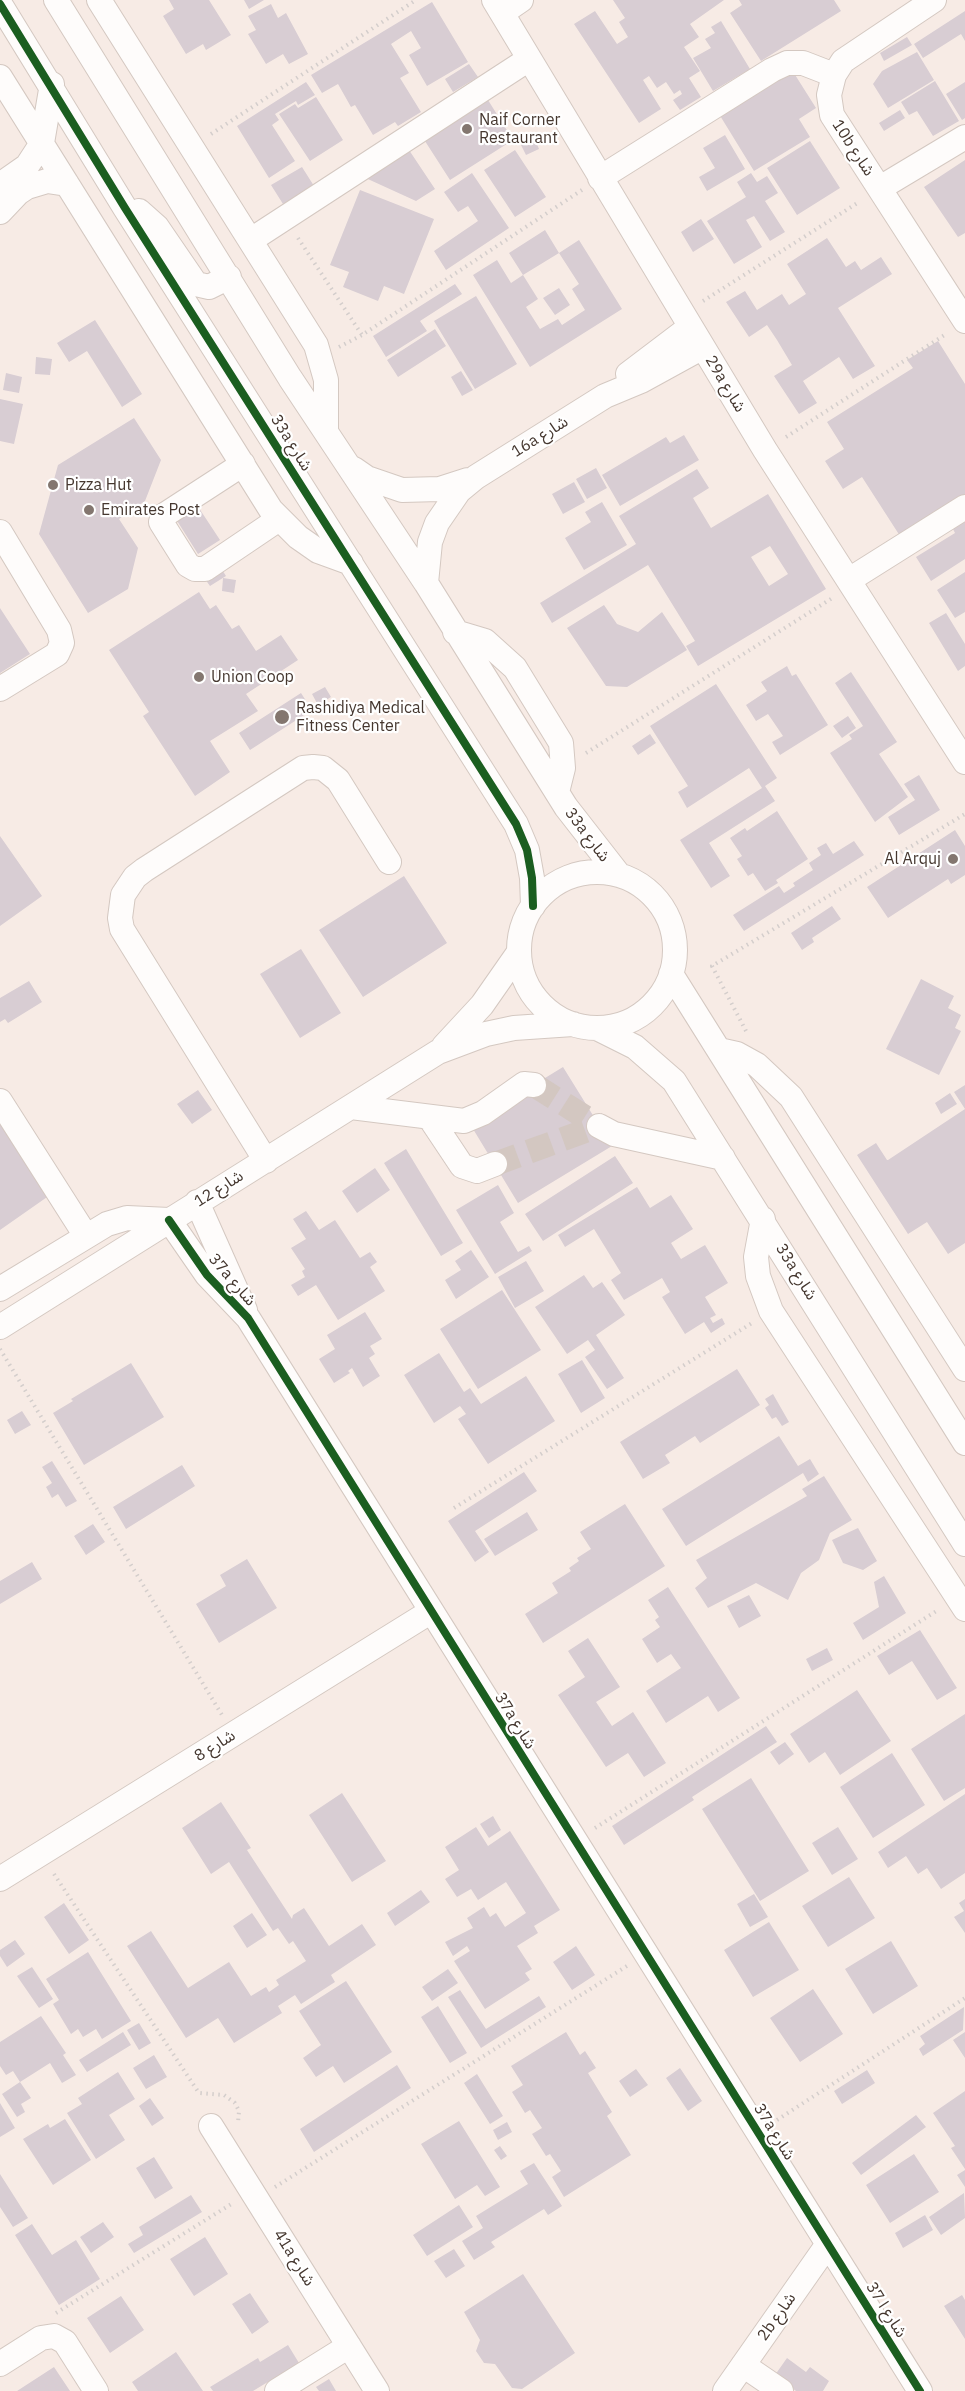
<!DOCTYPE html>
<html>
<head>
<meta charset="utf-8">
<style>
	body { margin:0 }
	canvas { display:block; background:#f7ebe5 }
</style>
</head>
<body>
<canvas width="965" height="2391"></canvas>
<script>
const g = document.querySelector('canvas').getContext('2d');
g.lineJoin = 'round';
function fill(path, color) { g.fillStyle = color; g.fill(path, 'evenodd'); }
const poly = rows => new Path2D(rows.map(r => 'M' + r).join(''));
function trace(path, color, width, dash) { g.strokeStyle = color; g.lineWidth = width; g.lineCap = dash ? 'butt' : 'round'; g.setLineDash(dash || []); g.stroke(path); }
function drawText(font, color, halo, rows, align = 'center') {
  g.font = font + ' "IBM Plex Sans","Noto Sans Arabic",sans-serif'; g.lineWidth = 4.5; g.setLineDash([]); g.textBaseline = 'middle'; g.strokeStyle = halo; g.fillStyle = color; for (const [text, x, y, turn = 0] of rows) {
    g.save(); g.translate(x, y); g.rotate((+turn || 0) * Math.PI / 180); g.textAlign = isNaN(turn) ? turn : align; if (halo) g.strokeText(text, 0, 0); g.fillText(text, 0, 0); g.restore();
  }
}
fill(poly([
	[169,0,209,0,231,35,206,50,203,44,186,54,163,16,174,9],
	[244,0,264,0,249,9],
	[613,0,724,0,690,24,699,37,684,47,700,71,689,78,701,97,680,110,673,100,682,94,680,90,674,94,666,82,657,88,649,76,643,80,661,109,639,123,574,24,595,11,617,44,628,37,619,22,625,18],
	[739,0,834,0,841,11,761,61,730,13,742,5],
	[432,2,468,62,427,86,409,55,421,48,411,31,391,44,409,73,400,78,421,112,398,126,395,122,373,135,355,105,351,107,338,84,322,93,311,75],
	[271,4,278,18,286,13,308,54,289,64,283,54,266,64,248,34,256,30,248,16],
	[965,11,965,41,961,34,923,58,914,44],
	[721,21,750,69,713,91,693,58,711,48,705,39,715,33,711,27],
	[907,37,912,45,884,61,880,53],
	[917,52,934,80,888,108,873,84,882,71],
	[469,64,478,77,453,92,445,79],
	[792,70,816,108,799,119,810,137,754,171,719,114],
	[935,81,959,121,933,136,917,111,909,115,901,102],
	[306,82,315,95,298,105,296,101,275,114,279,120,272,125,295,161,269,178,237,126],
	[965,82,965,118,962,120,946,94],
	[316,97,343,140,310,161,279,114,295,104,298,108],
	[488,100,513,140,450,180,423,138],
	[900,110,905,118,884,131,879,123],
	[532,132,539,149,526,155,518,139],
	[725,135,745,169,707,191,699,177,715,168,703,148],
	[810,141,840,188,797,215,767,168],
	[407,147,435,189,416,201,359,175],
	[515,150,546,197,515,217,484,170],
	[965,160,965,233,958,237,924,187],
	[302,167,314,186,283,204,271,185],
	[472,173,509,228,446,270,434,251,478,221,468,206,458,212,444,192],
	[751,173,757,182,767,176,778,193,765,201,785,232,770,241,754,216,746,220,762,247,734,264,707,221,746,197,737,182],
	[360,190,434,219,404,294,384,286,378,301,343,287,349,272,330,265],
	[701,219,714,239,693,252,681,232],
	[545,230,559,253,523,275,509,253],
	[827,238,846,267,855,261,861,270,881,257,892,274,838,308,875,366,853,379,839,357,803,381,817,403,799,414,774,376,792,365,777,340,767,325,749,337,726,302,745,291,757,310,782,294,789,305,806,294,787,264],
	[579,240,622,309,530,367,473,275,497,260,511,283,523,275,538,299,526,307,540,329,558,319,562,325,585,310,572,289,579,284,559,253],
	[455,284,462,294,420,321,427,331,386,357,373,336],
	[559,288,570,305,555,315,543,298],
	[476,296,517,364,475,389,434,321],
	[95,320,142,394,122,407,87,351,69,362,57,343],
	[435,329,446,346,398,377,387,360],
	[938,341,965,384,965,495,900,536,862,477,843,489,825,461,844,449,827,422,913,368,907,360],
	[36,357,52,359,50,375,35,374],
	[461,371,473,390,462,396,451,377],
	[6,373,22,377,19,393,3,390],
	[0,399,23,404,14,444,0,441],
	[134,418,161,460,145,501,119,519,138,548,128,589,88,613,39,534,58,465],
	[684,435,699,460,620,506,602,475,666,437,670,443],
	[596,468,607,488,587,499,576,479],
	[697,469,709,488,693,498,711,528,768,494,826,589,698,666,686,646,695,641,648,565,552,623,540,603,636,544,619,516],
	[770,546,788,574,769,586,751,557],
	[574,482,585,502,563,514,552,494],
	[195,502,220,540,198,554,174,516],
	[602,502,627,545,584,570,565,538,591,522,585,512],
	[965,521,965,559,931,581,916,557,955,533,953,529],
	[221,568,226,576,210,586,205,579],
	[965,572,965,612,955,618,937,590],
	[223,578,236,580,234,593,222,591],
	[199,592,210,609,216,605,232,629,239,625,256,651,281,635,298,660,246,694,258,711,210,741,230,772,195,796,143,716,149,712,109,650],
	[604,605,617,624,638,632,662,612,687,650,627,687,606,686,567,628],
	[0,608,30,654,0,673],
	[946,613,965,644,965,666,958,671,929,623],
	[787,666,792,676,796,674,828,725,780,755,772,742,783,736,768,714,756,721,746,705,767,691,761,682],
	[851,672,897,742,879,754,908,797,875,822,830,753,852,739,849,735,863,726,835,683],
	[716,684,777,778,765,786,775,801,709,843,730,876,711,888,680,840,762,788,749,768,687,808,678,792,688,786,650,726],
	[325,687,331,697,318,705,312,694],
	[301,693,312,710,250,750,239,733],
	[848,716,856,728,842,738,833,726],
	[650,734,656,743,638,755,632,746],
	[919,775,940,810,899,835,888,817,915,800,904,784],
	[777,811,808,859,776,880,778,883,765,891,753,873,748,876,737,859,742,856,730,838,745,828,747,831],
	[955,830,965,846,965,875,951,884,948,879,888,918,867,887],
	[0,836,42,896,0,926],
	[854,841,864,855,744,931,733,915,779,886,784,893,795,886,793,883,813,870,809,863,821,855,817,848,826,843,833,854],
	[404,876,447,943,363,997,319,930],
	[832,906,841,919,812,938,814,942,802,950,791,933],
	[301,949,341,1013,300,1038,260,974],
	[921,979,954,996,948,1008,961,1015,955,1028,961,1031,939,1075,886,1049],
	[29,981,42,1002,8,1023,5,1019,0,1022,0,998],
	[563,1067,612,1146,518,1203,470,1124],
	[965,1085,965,1243,948,1254,927,1222,908,1234,857,1155,876,1143,887,1160,888,1160,965,1109,954,1092],
	[198,1090,212,1110,192,1124,177,1104],
	[950,1093,957,1104,941,1114,935,1103],
	[0,1124,50,1195,0,1230],
	[406,1149,463,1243,441,1256,384,1163],
	[615,1156,633,1183,543,1241,525,1214],
	[375,1168,390,1190,357,1213,342,1191],
	[498,1185,514,1213,500,1222,518,1252,529,1246,532,1251,495,1274,456,1210],
	[637,1187,650,1208,671,1195,693,1229,671,1243,681,1259,705,1245,728,1283,705,1297,716,1315,710,1318,713,1323,722,1318,725,1324,711,1333,704,1322,685,1334,662,1297,670,1292,662,1278,624,1300,611,1280,621,1273,594,1229,565,1247,558,1235],
	[306,1211,319,1230,335,1220,360,1258,370,1252,377,1262,370,1267,385,1291,338,1320,316,1285,298,1296,291,1285,305,1277,302,1271,305,1269,291,1248,306,1239,293,1219],
	[471,1250,489,1277,456,1299,445,1280,461,1270,455,1261],
	[526,1261,544,1291,515,1308,498,1277],
	[584,1275,593,1288,602,1282,625,1315,596,1335,624,1378,607,1389,585,1357,595,1350,588,1340,567,1354,535,1307],
	[502,1290,541,1350,478,1389,440,1329],
	[365,1312,382,1339,370,1346,375,1354,369,1358,380,1376,363,1387,352,1368,348,1371,350,1373,334,1383,319,1359,335,1349,327,1335],
	[439,1353,464,1392,470,1388,481,1404,526,1376,555,1421,488,1464,458,1419,466,1414,460,1406,434,1423,404,1375],
	[582,1360,605,1398,581,1413,558,1374],
	[131,1363,164,1417,84,1465,53,1413,73,1401,71,1399],
	[737,1369,760,1405,700,1443,695,1436,665,1455,670,1463,643,1479,620,1442],
	[773,1394,789,1422,782,1426,776,1417,772,1419,765,1408,769,1405,765,1399],
	[22,1411,31,1425,15,1434,7,1420],
	[779,1436,798,1466,810,1459,819,1474,808,1482,803,1473,686,1546,662,1509],
	[52,1461,77,1501,66,1507,58,1494,52,1498,46,1487,52,1483,42,1467],
	[182,1465,195,1486,126,1529,113,1507],
	[524,1472,537,1491,475,1531,489,1552,475,1562,448,1521],
	[824,1476,852,1520,830,1533,819,1560,801,1573,788,1600,756,1583,708,1608,695,1588,707,1578,696,1560,807,1496,802,1489],
	[625,1504,665,1566,543,1643,525,1614,558,1593,552,1583,571,1571,569,1568,579,1561,577,1558,591,1549,580,1532],
	[527,1512,538,1530,495,1556,484,1539],
	[93,1524,105,1542,86,1555,74,1536],
	[858,1528,877,1561,863,1570,843,1563,832,1540],
	[247,1559,277,1608,219,1643,196,1604,226,1586,220,1575],
	[32,1562,42,1579,0,1604,0,1581],
	[884,1576,906,1613,863,1640,853,1623,879,1607,874,1582],
	[668,1587,740,1698,718,1712,708,1696,666,1723,646,1691,681,1668,671,1654,657,1663,642,1639,660,1627,655,1620,659,1617,648,1600],
	[749,1595,761,1616,739,1628,727,1606],
	[920,1630,957,1688,937,1700,912,1661,889,1675,877,1656],
	[588,1638,620,1687,596,1702,612,1726,633,1712,666,1763,644,1777,628,1753,606,1767,558,1695,585,1677,568,1651],
	[827,1648,833,1660,812,1671,806,1659],
	[857,1690,891,1741,840,1775,825,1752,809,1763,790,1734],
	[965,1714,965,1788,944,1801,911,1749],
	[766,1726,777,1742,692,1797,694,1800,624,1845,612,1826],
	[785,1742,794,1754,779,1765,770,1752],
	[892,1753,925,1805,873,1838,840,1787],
	[751,1778,809,1871,760,1901,702,1809],
	[342,1793,386,1861,352,1882,309,1815],
	[965,1794,965,1873,941,1889,927,1868,918,1874,906,1856,888,1868,878,1852],
	[221,1802,251,1848,247,1850,292,1919,293,1915,304,1908,329,1946,362,1924,376,1945,331,1975,335,1982,301,2004,295,1995,278,2006,282,2013,234,2043,218,2018,186,2038,127,1946,151,1931,188,1988,229,1962,251,1996,266,1987,269,1992,279,1985,276,1980,306,1961,293,1941,289,1944,278,1928,273,1931,229,1862,211,1874,182,1828],
	[493,1816,501,1830,489,1838,480,1824],
	[476,1827,488,1846,510,1831,560,1910,534,1926,538,1933,517,1946,532,1969,525,1973,530,1980,485,2009,454,1961,470,1951,467,1946,453,1956,445,1942,473,1928,467,1918,484,1907,490,1917,496,1913,505,1927,526,1913,506,1882,478,1900,471,1889,457,1897,445,1879,459,1870,445,1847],
	[838,1827,858,1859,832,1875,812,1843],
	[849,1877,875,1918,828,1947,802,1906],
	[421,1890,430,1902,395,1926,387,1913],
	[754,1894,768,1917,750,1927,737,1904],
	[965,1899,965,1933,954,1917,964,1911,959,1903],
	[64,1903,89,1940,69,1954,44,1917],
	[252,1913,267,1935,247,1948,233,1926],
	[769,1922,799,1970,753,1997,724,1950],
	[15,1940,25,1954,7,1967,0,1956,0,1950],
	[891,1941,918,1986,873,2014,845,1969],
	[576,1946,595,1975,572,1990,553,1962],
	[88,1952,131,2021,102,2039,96,2029,83,2037,78,2029,71,2034,53,2004,59,2000,46,1979],
	[32,1967,53,1999,39,2008,17,1976],
	[448,1969,458,1983,432,2001,422,1987],
	[346,1981,392,2052,344,2083,333,2066,316,2077,303,2058,321,2045,299,2011],
	[813,1989,843,2034,800,2062,770,2018],
	[460,1990,486,2029,539,1996,546,2007,481,2048,448,1997],
	[438,2006,467,2053,450,2063,421,2017],
	[964,2007,963,2030,923,2056,919,2049,925,2044,920,2036],
	[41,2016,66,2053,63,2055,76,2075,62,2083,50,2063,20,2082,13,2071,6,2075,0,2066,0,2042],
	[139,2023,151,2043,139,2050,127,2030],
	[123,2032,131,2045,87,2072,79,2060],
	[566,2032,580,2055,585,2051,596,2068,588,2073,612,2112,607,2116,631,2155,564,2197,552,2177,561,2171,550,2154,546,2156,532,2134,542,2128,530,2110,525,2113,512,2092,523,2085,511,2066],
	[965,2032,965,2058,953,2040],
	[154,2055,167,2077,146,2089,133,2068],
	[397,2065,411,2088,314,2152,300,2129],
	[680,2068,702,2101,688,2111,666,2078],
	[636,2069,648,2085,630,2097,619,2081],
	[867,2070,875,2083,842,2104,834,2091],
	[118,2072,135,2099,109,2115,125,2140,96,2159,67,2113,82,2104,78,2098],
	[477,2074,503,2116,490,2124,464,2083],
	[20,2082,31,2098,21,2104,25,2112,17,2117,2,2094],
	[965,2091,965,2169,951,2148,955,2146,933,2113],
	[150,2098,164,2118,152,2126,139,2106],
	[0,2103,15,2128,0,2137],
	[916,2115,926,2127,861,2175,852,2163],
	[65,2119,91,2160,53,2185,23,2139,48,2124,50,2128],
	[459,2121,500,2187,485,2196,477,2185,455,2199,421,2144],
	[507,2122,512,2132,498,2140,493,2130],
	[500,2146,507,2156,501,2160,494,2150],
	[914,2154,939,2192,890,2223,866,2185],
	[154,2157,173,2188,155,2199,136,2168],
	[534,2163,562,2206,548,2215,544,2209,491,2242,495,2247,474,2260,462,2241,483,2228,476,2216,528,2184,520,2171],
	[965,2170,965,2187,957,2175],
	[0,2174,28,2218,13,2227,0,2207],
	[964,2193,965,2218,941,2235,929,2217],
	[191,2195,202,2212,134,2253,128,2244,143,2235,139,2227],
	[459,2205,473,2227,427,2256,413,2235],
	[925,2215,933,2230,903,2248,895,2233],
	[103,2222,114,2237,91,2253,80,2237],
	[32,2224,52,2255,76,2240,100,2279,59,2305,15,2235],
	[205,2237,228,2274,194,2296,170,2259],
	[454,2249,465,2266,446,2278,434,2261],
	[523,2274,575,2353,522,2389,512,2388,495,2364,484,2363,476,2351,480,2340,464,2312],
	[250,2293,269,2322,252,2334,232,2304],
	[962,2295,965,2300,965,2339,944,2306],
	[121,2296,144,2330,110,2353,87,2318],
	[288,2345,299,2363,253,2391,213,2391,210,2387,258,2358,260,2362],
	[176,2352,203,2391,138,2391,132,2382],
	[787,2358,806,2372,810,2367,829,2381,823,2391,796,2391,775,2375],
	[54,2367,70,2391,17,2391],
	[329,2379,336,2391,319,2391,316,2387]
]), '#d8cdd3');
trace(poly([
	[534,1085,599,1126],
	[495,1164,599,1126]
]), '#d3c7c1', 24, [24, 12]);
const minor = poly([
	[56,0,290,378,426,583,566,807,619,875],
	[99,0,316,345,326,380,326,428],
	[494,0,765,450,965,762],
	[934,0,843,61,834,75,829,95,832,115,965,321],
	[0,4,125,208,516,824,527,850,532,878,533,906],
	[502,13,521,0],
	[0,77,271,510,298,537,318,551,351,563],
	[600,178,772,70,787,63,803,63,834,75],
	[0,185,27,166,42,143,52,84],
	[880,188,965,137],
	[139,211,157,227,196,284,209,287,229,277],
	[0,212,18,193,27,187,47,181,67,184],
	[251,240,529,59],
	[628,374,690,327],
	[243,464,163,516,161,522,188,565,195,569,205,569,279,519],
	[354,469,367,478,402,490,440,489,468,480],
	[0,532,59,630,62,643,57,654,0,689],
	[849,580,965,507],
	[426,583,430,542,437,523,459,491,476,477,605,396,641,381,703,347],
	[455,632,485,641,515,668,561,743,563,768,557,792],
	'519 950a78 78 0 1 1 156 0a78 78 0 1 1-156 0Z',
	[671,974,965,1443],
	[597,1028,635,1047,674,1081,965,1544],
	[444,1046,482,1005,519,952],
	[719,1050,737,1054,757,1065,791,1097,965,1369],
	[0,1101,86,1236],
	[351,1107,464,1121,483,1113,524,1084,534,1085],
	[430,1118,462,1166,477,1171,495,1164],
	[599,1126,614,1134,723,1158],
	[266,1161,122,929,120,918,123,895,135,877,144,870,303,768,313,767,323,768,338,780,389,862],
	[197,1202,245,1310],
	[763,1219,756,1257,758,1276,771,1311,965,1609],
	[0,1289,107,1224,127,1218,169,1220,207,1275,248,1318,920,2391],
	[0,1327,438,1052,486,1034,514,1028,573,1024],
	[0,1879,430,1612],
	[211,2126,377,2391],
	[0,2364,41,2338,54,2336,65,2342,96,2391],
	[743,2365,781,2391],
	[277,2391,349,2346],
	[725,2391,828,2244]
]);
trace(minor, '#d4c8c1', 26);
trace(poly([
	[211,134,416,0],
	[298,238,362,335],
	[703,301,859,202],
	[339,347,362,335,582,190],
	[786,437,946,334],
	[586,753,834,597],
	[746,1031,712,966,965,814],
	[0,1349,222,1715],
	[454,1508,752,1323],
	[595,1828,938,1610],
	[54,1874,199,2093,224,2095,235,2103,239,2111,238,2123],
	[777,2120,965,1998],
	[275,2187,627,1966],
	[56,2313,233,2203]
]), '#d4cecc', 4, [1.5, 4.5]);
trace(minor, '#fefcfb', 24);
trace(poly([
	[0,4,125,208,516,824,527,850,532,878,533,906],
	[169,1220,207,1275,248,1318,920,2391]
]), '#1b5e20', 8);
for (const [x, y, r, color] of [
	[467,129,6,"#83766f"],
	[53,485,6,"#83766f"],
	[89,510,6,"#83766f"],
	[199,677,6,"#83766f"],
	[282,717,8,"#83766f"],
	[953,859,6,"#83766f"]
]) { const dot = new Path2D(); dot.arc(x, y, r, 0, 2 * Math.PI); g.fillStyle = color; g.fill(dot); trace(dot, '#fff', 2); }
drawText('16px', '#45372f', '#fff', [
	["Naif Corner",479,120],
	["Restaurant",479,138],
	["Pizza Hut",65,485],
	["Emirates Post",101,510],
	["Union Coop",211,677],
	["Rashidiya Medical",296,708],
	["Fitness Center",296,726],
	["Al Arquj",941,859,"right"]
], 'left');
drawText('16px', '#45372f', '#fff', [
	["10b شارع",853,148,57],
	["29a شارع",725,384,59],
	["16a شارع",540,437,-32],
	["33a شارع",291,443,58],
	["33a شارع",587,835,53],
	["شارع 12",219,1189,-32],
	["33a شارع",796,1272,58],
	["37a شارع",232,1280,49],
	["37a شارع",515,1721,58],
	["شارع 8",215,1746,-32],
	["37a شارع",774,2132,58],
	["41a شارع",294,2258,58],
	["شارع ا 37",886,2310,58],
	["2b شارع",777,2317,-55]
]);
</script>
</body>
</html>
